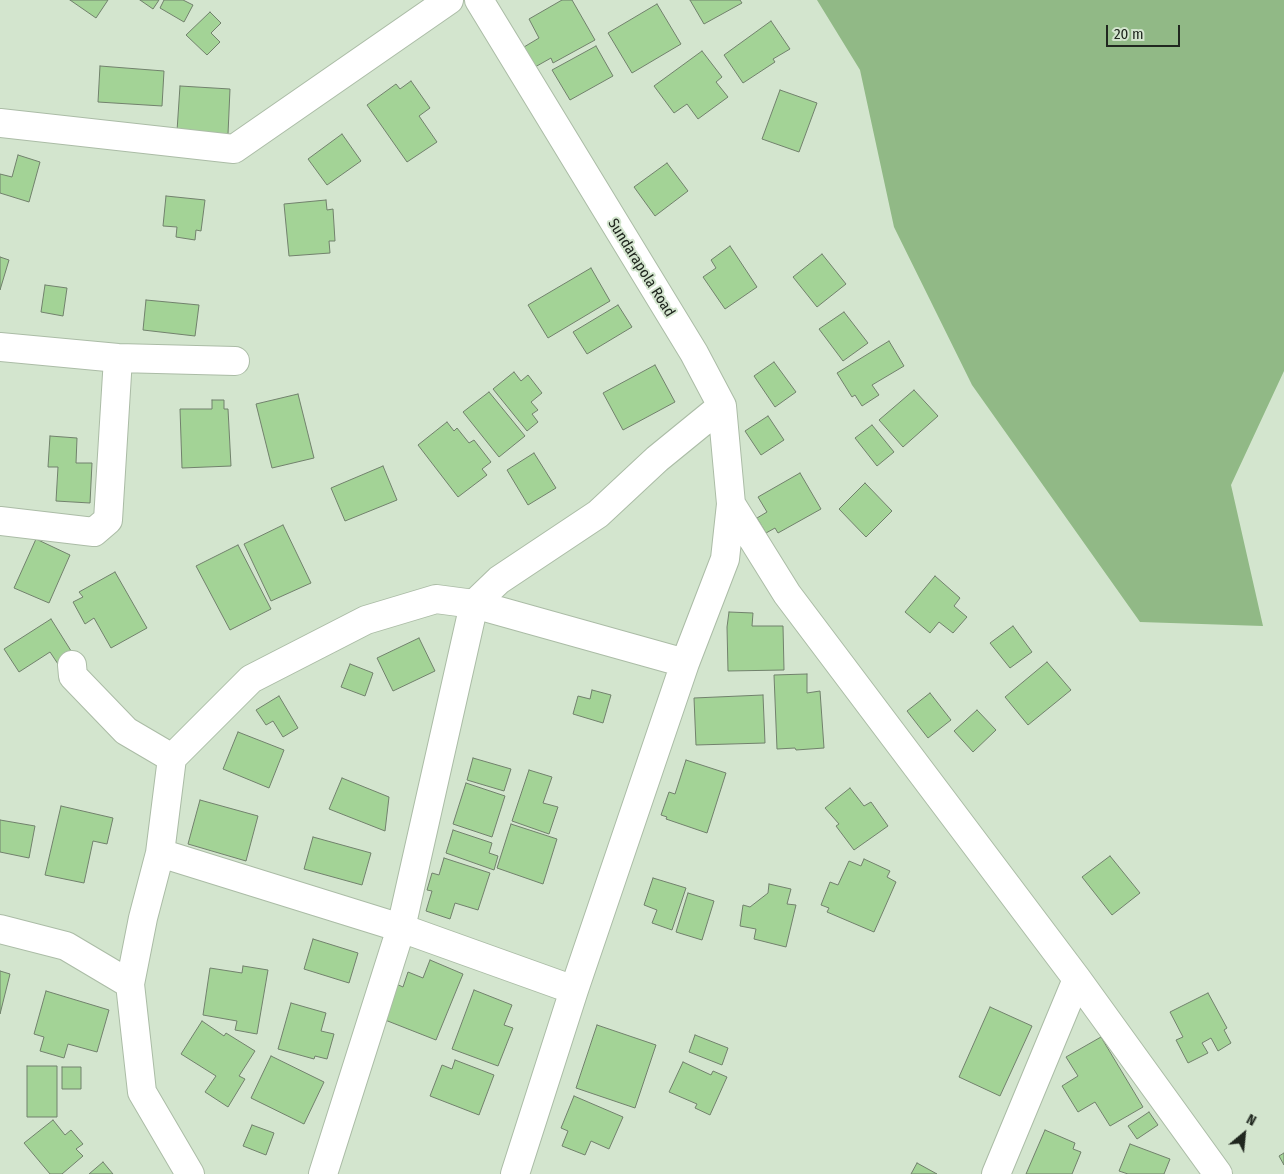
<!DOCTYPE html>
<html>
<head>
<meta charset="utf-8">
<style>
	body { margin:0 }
	#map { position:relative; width:1284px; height:1174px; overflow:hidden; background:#d3e5ce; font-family:"Fira Sans Condensed",sans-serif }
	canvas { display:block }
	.north { position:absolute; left:1219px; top:1109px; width:50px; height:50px; -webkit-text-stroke:4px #d3e5ce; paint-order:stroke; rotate:28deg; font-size:14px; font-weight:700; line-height:20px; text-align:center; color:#20271f }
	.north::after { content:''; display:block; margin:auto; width:18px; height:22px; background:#20271f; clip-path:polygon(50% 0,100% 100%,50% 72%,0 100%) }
	.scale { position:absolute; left:1106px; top:25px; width:74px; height:22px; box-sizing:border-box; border:2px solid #20271f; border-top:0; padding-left:6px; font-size:15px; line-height:18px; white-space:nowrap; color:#20271f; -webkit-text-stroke:4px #d3e5ce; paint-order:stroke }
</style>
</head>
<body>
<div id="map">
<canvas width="1284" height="1174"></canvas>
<div class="north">N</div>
<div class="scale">20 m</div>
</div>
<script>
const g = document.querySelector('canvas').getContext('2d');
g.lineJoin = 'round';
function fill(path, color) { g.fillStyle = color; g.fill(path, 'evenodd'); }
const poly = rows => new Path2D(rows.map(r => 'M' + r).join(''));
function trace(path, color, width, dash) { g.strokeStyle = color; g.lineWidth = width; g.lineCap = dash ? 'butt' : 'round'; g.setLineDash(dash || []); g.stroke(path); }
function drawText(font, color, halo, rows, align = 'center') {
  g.font = font + ' "Fira Sans Condensed",sans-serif'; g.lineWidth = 4; g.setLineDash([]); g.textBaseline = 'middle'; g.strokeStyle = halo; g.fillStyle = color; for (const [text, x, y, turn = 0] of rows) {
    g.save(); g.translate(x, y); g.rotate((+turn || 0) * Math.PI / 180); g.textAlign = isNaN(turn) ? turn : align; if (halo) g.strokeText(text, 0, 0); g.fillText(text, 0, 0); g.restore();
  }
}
fill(poly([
	[817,0,1284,0,1284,371,1231,485,1263,626,1140,622,972,385,894,227,860,70]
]), '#91b986');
const building = poly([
	[70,0,108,0,96,18,70,0],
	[140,0,159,0,153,9,140,0],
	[164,0,183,0,193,5,184,22,160,8,164,0],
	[562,0,572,0,595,40,553,63,551,58,535,67,524,47,539,38,529,19,562,0],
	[690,0,740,0,742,3,704,24,690,0],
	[657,4,681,44,632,73,608,33,657,4],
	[210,12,221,23,211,33,220,42,207,55,186,35,210,12],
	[771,21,790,49,773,59,775,62,743,83,724,55,771,21],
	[596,46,613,76,570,100,552,70,596,46],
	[702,51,722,77,716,82,728,97,698,119,687,104,674,113,654,86,702,51],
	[100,66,164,71,162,106,98,102,100,66],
	[411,81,430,108,419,116,437,142,407,162,367,105,396,84,400,89,411,81],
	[180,86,230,89,228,134,177,131,180,86],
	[780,90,817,103,799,152,762,139,780,90],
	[342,134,361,161,327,185,308,159,342,134],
	[18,155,40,162,29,202,0,193,0,174,12,177,18,155],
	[667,163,688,191,655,216,634,187,667,163],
	[166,196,205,200,201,231,196,230,195,240,176,237,177,227,163,226,166,196],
	[326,200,327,210,333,209,335,241,329,241,330,253,289,256,284,204,326,200],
	[730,246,757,287,725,309,703,277,716,268,711,260,730,246],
	[822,254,846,284,817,307,793,277,822,254],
	[0,257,9,260,0,290,0,257],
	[591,268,610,301,548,338,528,305,591,268],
	[45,285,67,288,63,316,41,312,45,285],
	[146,300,199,305,195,336,143,330,146,300],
	[618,305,632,327,587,354,573,332,618,305],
	[844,312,868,343,843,361,819,329,844,312],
	[889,341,904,366,872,385,879,395,862,406,855,395,852,397,837,373,889,341],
	[774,362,796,392,775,407,754,376,774,362],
	[655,365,675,402,623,430,603,393,655,365],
	[514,372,521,381,528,375,542,393,531,402,538,410,532,414,538,422,527,431,493,389,514,372],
	[914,390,938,416,903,447,879,420,914,390],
	[489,392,525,436,499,457,463,412,489,392],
	[298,394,314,458,272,468,256,404,298,394],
	[212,400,224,400,224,409,228,409,231,466,182,468,180,409,212,409,212,400],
	[768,416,784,440,761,455,745,431,768,416],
	[447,422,454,431,457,428,469,443,474,440,491,462,482,469,487,475,458,497,418,445,447,422],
	[872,425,894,452,877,466,855,438,872,425],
	[50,436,77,438,76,463,92,463,90,503,56,501,58,467,48,467,50,436],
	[534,453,556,488,528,505,507,470,534,453],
	[383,466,397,500,345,521,331,488,383,466],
	[800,473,821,509,778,533,775,528,766,533,757,518,767,512,758,497,800,473],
	[865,483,892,511,866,537,839,509,865,483],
	[283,525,311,583,271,601,244,544,283,525],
	[36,539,70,555,49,603,14,588,36,539],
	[238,545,271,609,230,630,196,566,238,545],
	[115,572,147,628,111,648,94,618,85,624,73,602,83,597,79,592,115,572],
	[935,576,960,598,954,606,967,617,953,633,939,622,930,633,905,612,935,576],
	[729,612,753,613,752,626,783,626,784,670,728,671,727,627,729,612],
	[51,619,73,654,58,664,50,652,19,672,4,649,51,619],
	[1013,626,1032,652,1010,668,990,643,1013,626],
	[419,638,435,671,393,691,377,658,419,638],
	[1047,662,1071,690,1028,725,1005,697,1047,662],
	[350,664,373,673,365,696,341,687,350,664],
	[807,674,807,693,820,691,824,748,796,750,795,748,777,749,774,675,807,674],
	[592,690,611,695,603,723,573,714,578,696,590,699,592,690],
	[930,693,951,720,928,738,907,711,930,693],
	[763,695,765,743,696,745,694,698,763,695],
	[279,696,298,728,283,737,273,721,266,725,256,710,279,696],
	[977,710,996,730,973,752,954,731,977,710],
	[238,732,284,750,269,788,223,769,238,732],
	[473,758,511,769,504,791,467,780,473,758],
	[686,760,726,773,707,833,666,819,667,817,661,815,669,792,675,794,686,760],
	[529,770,552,777,543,803,558,807,549,834,512,821,529,770],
	[342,778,389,797,385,831,329,809,342,778],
	[466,783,505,796,492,837,453,824,466,783],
	[850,788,864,806,871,802,888,826,854,850,836,826,839,824,825,808,850,788],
	[200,800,258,816,246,861,188,844,200,800],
	[61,806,113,818,107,844,93,841,84,883,45,875,61,806],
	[0,820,35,826,29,858,0,852,0,820],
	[511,824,557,839,543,884,497,868,511,824],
	[453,830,492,843,489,853,498,856,494,870,446,853,453,830],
	[313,837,371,853,362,885,304,869,313,837],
	[1110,856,1140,893,1112,915,1082,877,1110,856],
	[444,858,490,873,478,910,455,903,450,919,426,911,432,891,427,890,432,873,439,875,444,858],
	[864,859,890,871,887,877,896,882,874,932,827,912,829,908,821,905,830,882,838,885,849,861,861,866,864,859],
	[653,878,686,888,672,930,652,923,657,910,644,905,653,878],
	[769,884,791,889,787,904,796,905,786,947,754,939,756,929,740,926,743,905,750,907,768,893,769,884],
	[688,893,714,901,702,940,676,932,688,893],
	[313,939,358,953,349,983,304,969,313,939],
	[430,960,463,974,436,1040,380,1018,394,983,403,987,408,972,423,978,430,960],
	[243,966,268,970,257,1034,235,1030,237,1021,203,1015,210,968,242,973,243,966],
	[0,971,10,974,0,1014,0,971],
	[474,990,512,1005,504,1025,513,1028,498,1066,452,1049,474,990],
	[46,991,109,1010,97,1052,68,1044,64,1058,40,1051,44,1037,34,1034,46,991],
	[1208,993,1227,1028,1224,1030,1231,1043,1218,1051,1211,1038,1202,1043,1208,1053,1188,1063,1176,1040,1183,1037,1170,1012,1208,993],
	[291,1003,326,1013,321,1031,334,1034,327,1059,315,1056,314,1059,278,1049,291,1003],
	[990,1007,1032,1026,1000,1096,959,1077,990,1007],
	[202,1021,224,1036,226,1033,255,1051,239,1076,245,1079,228,1107,205,1092,216,1076,181,1054,202,1021],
	[597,1025,656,1045,635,1108,576,1088,597,1025],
	[695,1035,728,1048,722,1065,689,1052,695,1035],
	[1101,1037,1143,1107,1110,1126,1095,1102,1078,1112,1062,1086,1078,1076,1066,1057,1101,1037],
	[271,1056,324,1082,304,1124,251,1098,271,1056],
	[455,1060,494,1075,479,1115,430,1096,442,1065,452,1069,455,1060],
	[683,1062,711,1075,713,1071,727,1077,710,1115,695,1108,697,1104,669,1092,683,1062],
	[27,1066,57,1066,57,1117,27,1117,27,1066],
	[62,1067,81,1067,81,1089,62,1089,62,1067],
	[574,1096,623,1117,609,1149,591,1141,585,1155,562,1146,568,1131,561,1128,574,1096],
	[1149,1112,1158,1125,1137,1139,1128,1126,1149,1112],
	[53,1120,65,1135,71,1130,83,1144,76,1149,83,1156,62,1174,50,1174,24,1143,53,1120],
	[252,1125,274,1133,266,1155,243,1146,252,1125],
	[1045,1130,1075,1143,1073,1149,1081,1152,1072,1174,1026,1174,1045,1130],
	[1130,1144,1170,1159,1164,1174,1128,1174,1119,1171,1130,1144],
	[1284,1153,1284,1165,1279,1156,1284,1153],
	[103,1162,113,1174,89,1174,103,1162],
	[917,1163,937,1174,911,1174,917,1163]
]);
fill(building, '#a3d396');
trace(building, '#71816c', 1);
const minor = poly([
	[479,0,694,353,722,406,731,504,725,559,685,663,574,990,515,1174],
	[0,123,234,149,449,0],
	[0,347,118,358,235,361],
	[731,504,787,594,1077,979,1218,1174],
	[0,521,94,532,108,520,118,358],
	[72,665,73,676,126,731,172,758],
	[160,853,401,928,574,990],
	[0,929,66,946,130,984],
	[190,1174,142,1092,130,984,143,918,160,853,172,758,251,679,366,620,436,599,474,604,499,580,598,514,657,459,722,406],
	[323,1174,401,928,474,604,685,663],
	[996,1174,1077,979]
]);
trace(minor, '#abbca6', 30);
trace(minor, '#fff', 28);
drawText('15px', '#20271f', '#d3e5ce', [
	["Sundarapola Road",641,268,58]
]);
</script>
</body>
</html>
